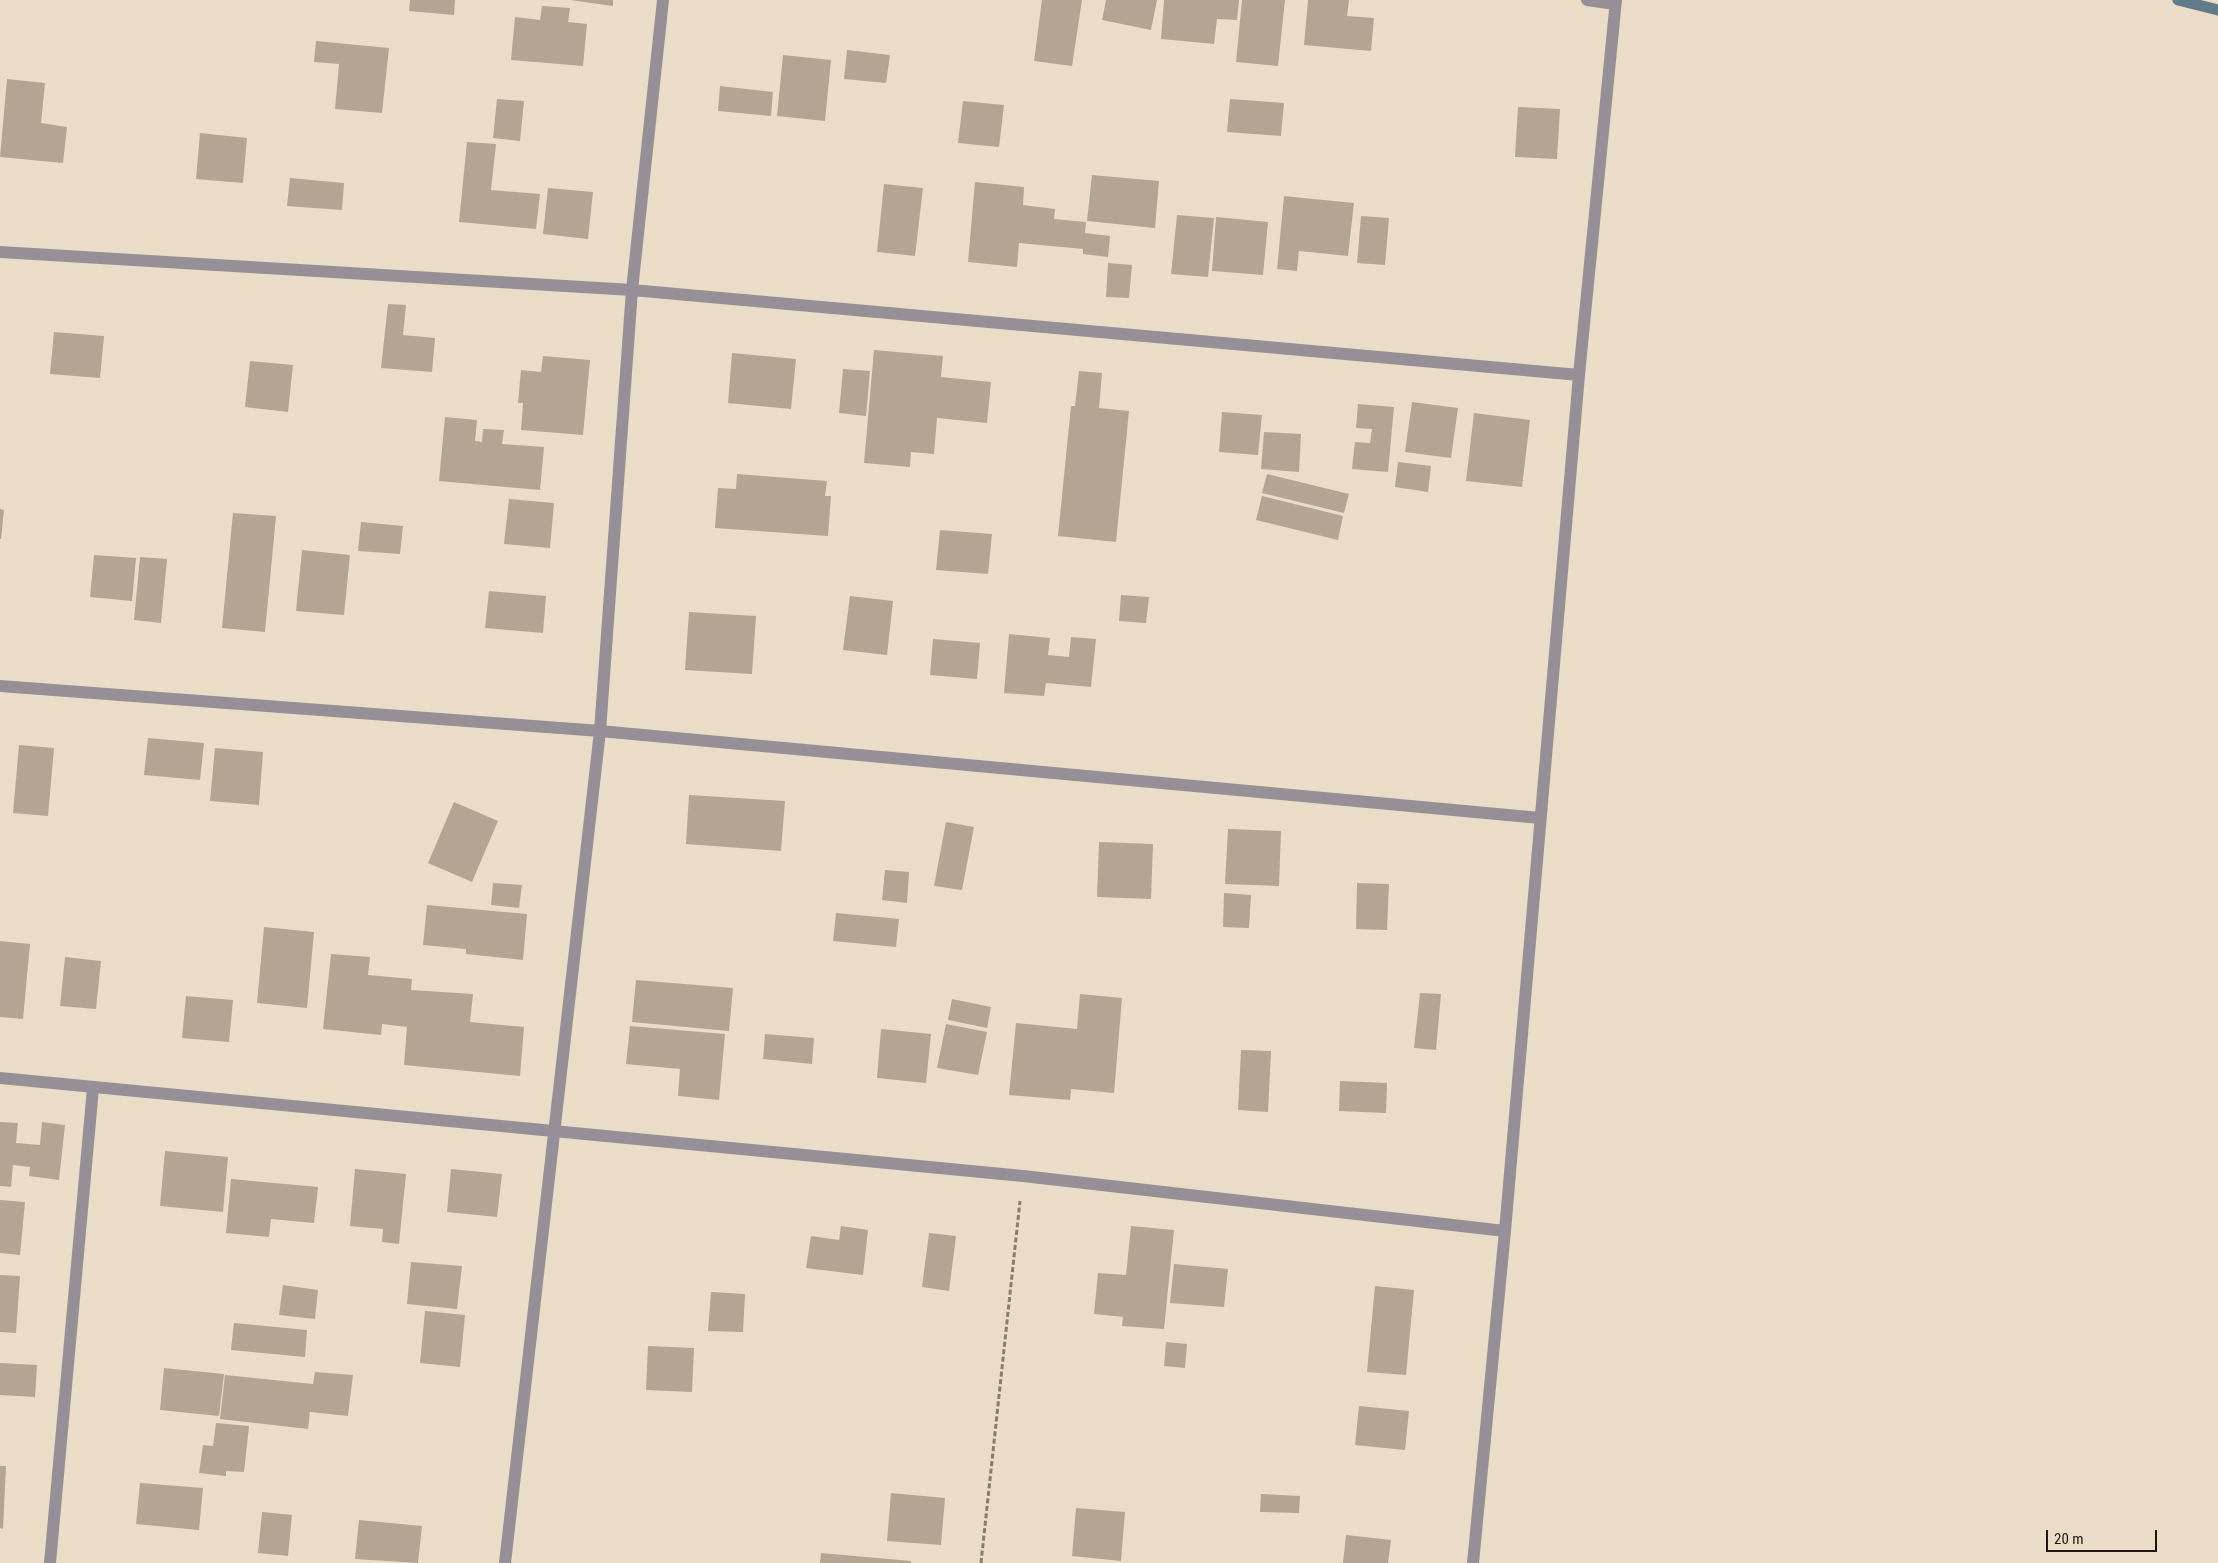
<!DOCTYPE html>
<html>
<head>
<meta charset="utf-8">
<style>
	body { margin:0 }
	#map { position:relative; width:2218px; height:1563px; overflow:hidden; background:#ebdcc8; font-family:"Roboto Condensed",sans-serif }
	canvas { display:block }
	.scale { position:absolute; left:2046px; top:1530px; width:111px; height:22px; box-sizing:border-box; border:2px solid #1b160f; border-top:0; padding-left:6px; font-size:15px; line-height:18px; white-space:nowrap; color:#1b160f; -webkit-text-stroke:4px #ebdcc8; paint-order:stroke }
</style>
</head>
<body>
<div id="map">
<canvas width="2218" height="1563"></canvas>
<div class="scale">20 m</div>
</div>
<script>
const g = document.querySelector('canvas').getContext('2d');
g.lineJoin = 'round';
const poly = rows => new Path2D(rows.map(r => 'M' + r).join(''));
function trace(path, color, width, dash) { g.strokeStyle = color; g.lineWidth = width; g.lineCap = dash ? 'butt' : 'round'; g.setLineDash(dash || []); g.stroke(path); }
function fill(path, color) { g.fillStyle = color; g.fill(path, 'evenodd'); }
trace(poly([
	[2178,0,2218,10]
]), '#627b8a', 11);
fill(poly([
	[410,0,455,0,454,15,409,11],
	[570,0,613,0,613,6],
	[1042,0,1082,0,1072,66,1034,61],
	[1106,0,1157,0,1151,30,1102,20],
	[1164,0,1239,0,1237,20,1217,19,1214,44,1161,39],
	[1242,0,1285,0,1278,66,1236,62],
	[1308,0,1349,0,1347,16,1374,18,1371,51,1304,45],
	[542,6,570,8,568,22,587,24,583,66,511,60,515,17,540,20],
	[316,41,389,48,382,113,335,109,339,64,314,62],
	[847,50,890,55,886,83,844,79],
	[783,55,831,60,825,121,777,116],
	[7,79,45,83,41,123,67,127,63,163,0,157],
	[720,86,773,92,771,116,718,111],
	[497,99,524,101,520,141,493,138],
	[1230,99,1284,103,1281,136,1227,132],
	[963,101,1004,105,999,147,958,143],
	[1518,107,1560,109,1557,159,1515,157],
	[200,133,247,138,243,183,196,179],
	[467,142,496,144,491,190,540,194,536,229,459,222],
	[1092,175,1159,181,1155,228,1087,221],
	[290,178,344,183,342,210,287,206],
	[975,182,1024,187,1023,205,1055,209,1054,219,1086,222,1085,233,1110,236,1108,257,1083,254,1083,249,1019,243,1017,267,968,262],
	[884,184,923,188,915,256,877,252],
	[548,188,593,192,588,239,543,234],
	[1284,196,1354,203,1348,256,1299,251,1297,271,1277,269],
	[1177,215,1214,218,1208,277,1171,274],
	[1361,216,1389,218,1385,265,1357,263],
	[1216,217,1268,222,1263,275,1212,271],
	[1108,263,1132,265,1129,298,1106,297],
	[388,304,406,305,403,335,435,338,432,372,381,368],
	[54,332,104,336,100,378,50,374],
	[874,350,943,356,941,377,991,382,987,423,937,418,934,454,911,452,910,467,864,463],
	[732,353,796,359,791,409,728,403],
	[543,356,590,360,583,435,521,430,523,403,518,403,521,370,541,372],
	[250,361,293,365,288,412,245,407],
	[843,369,870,371,866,416,839,413],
	[1079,371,1102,373,1099,408,1129,411,1116,542,1058,536,1071,406,1075,406],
	[1412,402,1458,408,1451,458,1405,452],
	[1358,404,1394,407,1388,472,1352,469,1355,442,1370,443,1372,429,1356,428],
	[1222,412,1262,415,1258,455,1219,452],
	[1474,413,1530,420,1522,487,1466,481],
	[445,417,477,420,475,441,482,442,483,429,504,430,502,444,544,447,540,490,439,481],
	[1264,432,1301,434,1299,472,1261,469],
	[1398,462,1431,466,1428,492,1395,487],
	[737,474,827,481,825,496,831,496,828,536,715,528,718,488,736,489],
	[1267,474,1349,494,1344,513,1262,493],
	[1262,496,1343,516,1338,540,1256,520],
	[509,499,554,503,550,548,504,544],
	[0,509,4,510,1,539,0,539],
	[233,513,276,516,265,632,222,628],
	[361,522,403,526,400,554,358,551],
	[940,530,992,534,988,574,936,570],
	[302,550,350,555,344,615,296,611],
	[94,555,136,558,132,601,90,597],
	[140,557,167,559,161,623,134,620],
	[489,591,546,596,543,633,485,628],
	[1121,595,1149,597,1146,623,1119,621],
	[850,596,893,601,887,655,843,650],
	[689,612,756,616,752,674,685,670],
	[1009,634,1050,638,1048,655,1069,657,1071,637,1096,639,1091,687,1046,683,1044,696,1004,693],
	[933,639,980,643,977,679,930,675],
	[148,738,204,743,200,780,144,775],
	[19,745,54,748,48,816,13,813],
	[215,748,263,752,259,805,210,801],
	[689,795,785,801,781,851,686,844],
	[454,802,498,821,472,882,428,863],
	[946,822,974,827,962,890,934,886],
	[1228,829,1281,831,1279,886,1225,884],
	[1099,842,1153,844,1151,899,1097,897],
	[885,870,909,872,907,903,882,900],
	[493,883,522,885,519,908,491,905],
	[1357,883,1389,884,1387,930,1356,929],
	[1224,893,1251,895,1249,928,1223,927],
	[427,905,527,914,523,960,466,954,466,949,423,945],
	[836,913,899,919,896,947,833,941],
	[264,927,314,932,307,1008,257,1003],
	[0,941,30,944,23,1019,0,1017],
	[331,954,370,957,368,975,412,979,411,990,473,994,470,1022,524,1027,520,1076,404,1065,407,1027,382,1024,381,1035,323,1029],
	[65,957,101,961,96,1009,60,1006],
	[636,980,733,988,729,1031,632,1022],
	[1420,993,1441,994,1436,1050,1414,1048],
	[1080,994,1122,998,1114,1093,1071,1089,1070,1100,1009,1095,1016,1023,1077,1029],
	[186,996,233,1000,229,1042,182,1038],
	[952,999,991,1007,987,1028,948,1020],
	[946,1024,987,1032,978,1075,937,1068],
	[630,1026,725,1034,719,1100,678,1096,680,1069,626,1064],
	[881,1029,931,1034,926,1083,877,1078],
	[765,1034,814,1038,812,1064,763,1059],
	[1241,1050,1271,1051,1268,1112,1238,1110],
	[1340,1081,1387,1083,1386,1113,1339,1111],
	[0,1122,18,1123,16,1143,40,1145,42,1122,65,1125,59,1180,29,1176,30,1167,13,1165,11,1187,0,1186],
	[165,1151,228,1157,223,1212,160,1206],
	[355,1169,406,1174,399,1244,382,1242,383,1229,350,1226],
	[451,1169,502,1174,497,1217,447,1212],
	[231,1179,318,1187,314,1223,271,1219,269,1237,226,1233],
	[0,1200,25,1202,20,1255,0,1253],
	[841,1226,868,1230,863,1275,806,1268,811,1236,839,1240],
	[1131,1226,1174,1230,1164,1329,1122,1326,1123,1317,1094,1314,1098,1273,1126,1275],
	[929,1233,956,1236,949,1291,922,1287],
	[411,1262,462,1266,457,1309,407,1304],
	[1174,1264,1228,1269,1224,1307,1170,1303],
	[0,1275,20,1276,16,1333,0,1332],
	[283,1285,318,1290,315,1319,279,1315],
	[1375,1286,1414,1290,1406,1375,1367,1372],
	[711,1292,745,1294,743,1332,708,1331],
	[425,1311,465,1315,460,1367,420,1363],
	[234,1323,307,1330,305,1357,231,1350],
	[1166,1342,1187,1344,1185,1368,1164,1366],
	[648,1346,694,1348,692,1392,646,1390],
	[0,1363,37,1365,35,1397,0,1395],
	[164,1368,224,1374,219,1416,160,1410],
	[315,1372,353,1375,348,1416,310,1412,308,1429,220,1419,225,1375,313,1384],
	[1359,1406,1409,1411,1405,1450,1355,1445],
	[216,1423,249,1426,244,1472,226,1471,226,1476,199,1473,203,1445,213,1446],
	[0,1466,6,1466,3,1529,0,1528],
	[140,1483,203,1488,199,1530,136,1524],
	[891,1493,945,1498,941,1545,887,1541],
	[1261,1494,1300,1496,1299,1513,1260,1512],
	[1076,1508,1125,1512,1121,1561,1072,1556],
	[262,1512,292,1515,288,1556,258,1553],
	[359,1520,422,1526,418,1563,355,1559],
	[1346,1535,1391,1540,1388,1563,1343,1563],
	[821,1553,911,1561,911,1563,820,1563]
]), '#b3a592');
trace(poly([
	[981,1563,1020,1201]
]), '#877d6f', 3, [5, 2.5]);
trace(poly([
	[1587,0,1615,4],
	[0,252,632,290,1579,375],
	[0,686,600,731,1540,818],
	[0,1078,1023,1176,1505,1231],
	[50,1563,93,1088],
	[505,1563,600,731,632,290,663,0],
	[1473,1563,1505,1231,1579,375,1616,0]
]), '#978f97', 12);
</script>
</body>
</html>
